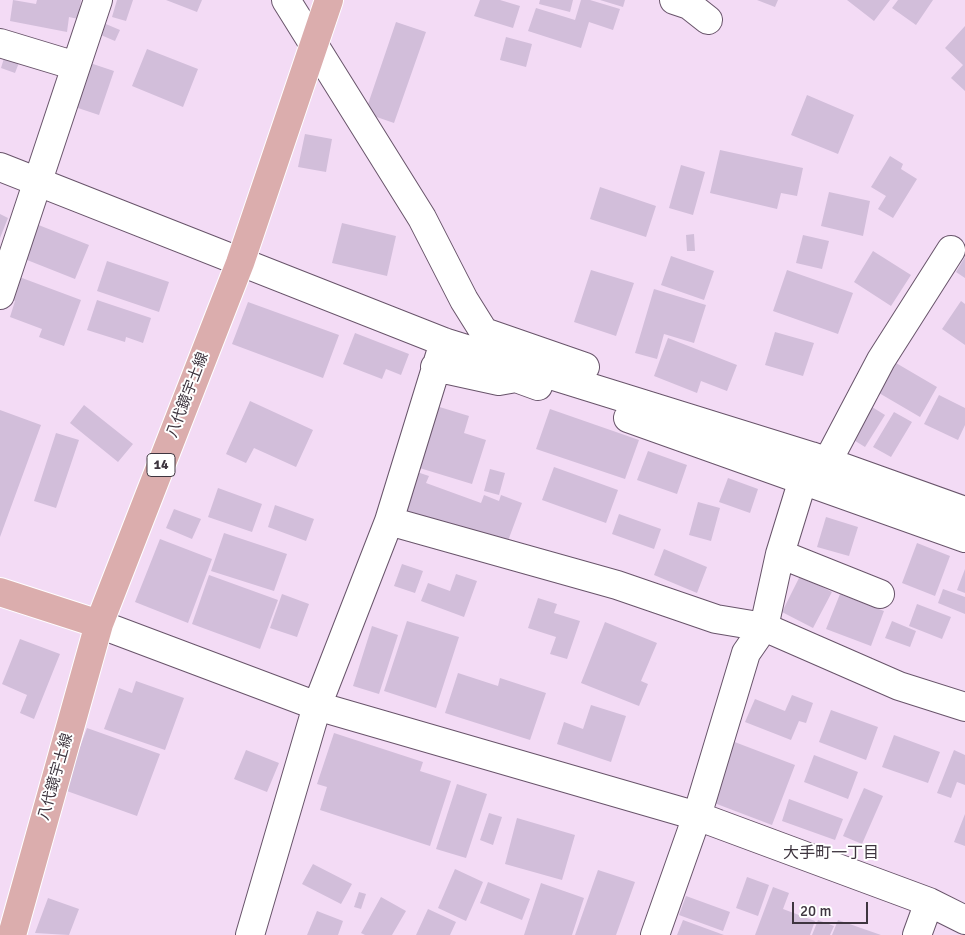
<!DOCTYPE html>
<html>
<head>
<meta charset="utf-8">
<style>
	body { margin:0 }
	#map { position:relative; width:965px; height:935px; overflow:hidden; background:#f3dbf5; font-family:Signika,sans-serif }
	canvas { display:block }
	.scale { position:absolute; left:792px; top:902px; width:76px; height:22px; box-sizing:border-box; border:2px solid #3e353f; border-top:0; padding-left:6px; font-size:15px; line-height:18px; white-space:nowrap; color:#3e353f; -webkit-text-stroke:4px #fff; paint-order:stroke }
</style>
</head>
<body>
<div id="map">
<canvas width="965" height="935"></canvas>
<div class="scale">20 m</div>
</div>
<script>
const g = document.querySelector('canvas').getContext('2d');
g.lineJoin = 'round';
function fill(path, color) { g.fillStyle = color; g.fill(path, 'evenodd'); }
const poly = rows => new Path2D(rows.map(r => 'M' + r).join(''));
function trace(path, color, width, dash) { g.strokeStyle = color; g.lineWidth = width; g.lineCap = dash ? 'butt' : 'round'; g.setLineDash(dash || []); g.stroke(path); }
function drawText(font, color, halo, rows, align = 'center') {
  g.font = font + ' Signika,"Noto Sans JP",sans-serif'; g.lineWidth = 4; g.setLineDash([]); g.textBaseline = 'middle'; g.strokeStyle = halo; g.fillStyle = color; for (const [text, x, y, turn = 0] of rows) {
    g.save(); g.translate(x, y); g.rotate((+turn || 0) * Math.PI / 180); g.textAlign = isNaN(turn) ? turn : align; if (halo) g.strokeText(text, 0, 0); g.fillText(text, 0, 0); g.restore();
  }
}
fill(poly([
	[13,0,36,4,37,0,81,0,78,19,69,17,67,32,10,21],
	[117,0,133,0,126,21,112,17],
	[166,0,202,0,197,12],
	[480,0,500,0,520,6,513,28,474,16],
	[540,0,573,0,570,12,539,4],
	[581,0,590,0,620,9,613,30,589,22,581,48,528,31,536,8,575,20],
	[600,0,625,0,623,7],
	[757,0,778,0,775,7],
	[847,0,890,0,874,21],
	[898,0,933,0,916,25,892,8],
	[94,19,120,30,115,41,89,30],
	[396,22,426,32,394,123,365,113],
	[965,26,965,91,951,78,963,65,945,48],
	[506,37,532,44,526,67,500,60],
	[147,49,198,69,183,107,132,86],
	[5,55,20,60,15,73,1,68],
	[84,61,114,71,99,115,69,105],
	[807,95,854,115,838,154,791,135],
	[305,134,332,139,326,172,298,167],
	[720,150,803,168,797,196,781,193,777,209,710,193],
	[890,156,903,164,901,169,917,179,893,218,878,209,886,196,871,187],
	[681,165,705,172,693,215,669,208],
	[600,187,656,206,646,237,590,219],
	[829,192,870,201,863,236,821,226],
	[0,214,8,218,0,238],
	[342,223,396,236,387,276,332,263],
	[36,224,89,245,75,279,22,258],
	[694,234,695,251,687,251,686,235],
	[803,235,829,241,822,269,796,263],
	[873,251,911,275,891,306,854,282],
	[671,256,714,271,704,300,661,285],
	[965,257,965,278,956,272],
	[107,261,169,282,159,312,97,291],
	[591,270,634,283,616,336,574,322],
	[787,270,853,293,838,334,773,311],
	[14,275,81,300,64,346,39,337,42,329,10,317,15,301,6,297],
	[654,289,706,305,694,343,664,334,657,359,635,353],
	[97,300,151,318,143,343,126,337,125,342,87,330],
	[961,301,965,304,965,345,942,329],
	[248,302,339,335,323,378,232,344],
	[775,332,814,343,803,376,765,365],
	[355,333,409,354,401,375,386,369,382,379,343,364],
	[668,338,737,365,727,391,701,381,697,393,654,376],
	[896,363,937,387,920,417,879,393],
	[939,395,965,408,965,425,958,440,924,424],
	[250,401,313,430,296,467,254,448,246,463,226,454],
	[84,405,133,444,118,462,70,423],
	[433,405,469,416,464,433,486,440,472,484,413,466],
	[872,407,885,415,865,447,852,439],
	[550,409,639,440,625,479,536,449],
	[0,410,41,425,0,537],
	[894,412,912,422,891,457,873,447],
	[56,433,79,440,56,508,34,501],
	[648,451,687,465,677,494,637,480],
	[554,467,618,490,606,523,542,500],
	[490,469,505,473,499,495,484,491],
	[411,470,429,476,426,483,481,503,484,495,499,501,501,495,522,503,505,549,397,509],
	[728,478,758,489,750,513,719,502],
	[218,488,262,504,252,532,208,517],
	[698,502,720,508,711,541,689,535],
	[275,505,314,519,306,541,268,527],
	[174,509,201,519,192,539,166,528],
	[619,514,661,529,654,549,612,534],
	[826,517,858,527,849,556,817,547],
	[224,533,287,554,274,591,211,571],
	[160,539,212,559,188,623,135,602],
	[917,543,950,556,935,596,902,583],
	[664,549,707,567,697,593,654,575],
	[402,564,423,571,415,593,394,586],
	[965,569,965,593,957,590],
	[456,574,477,581,464,617,421,601,428,583,450,591],
	[209,575,278,600,260,649,192,624],
	[800,576,832,592,813,628,782,612],
	[943,589,965,597,965,614,938,603],
	[282,594,309,604,297,637,270,628],
	[840,594,884,611,871,646,826,629],
	[538,598,557,604,554,613,580,621,567,659,550,654,556,637,528,628],
	[917,604,951,617,942,639,909,626],
	[407,621,459,637,436,708,384,691],
	[892,621,916,631,910,647,885,638],
	[605,622,657,643,641,681,648,684,639,706,581,683],
	[372,626,398,635,379,694,353,686],
	[20,639,60,654,34,719,20,713,27,695,2,684],
	[458,673,498,686,500,678,546,693,530,740,445,713],
	[136,681,184,698,165,750,104,729,119,688,132,693],
	[792,695,813,703,806,723,799,721,791,740,745,722,755,699,785,711],
	[591,705,626,716,611,762,557,744,564,722,583,729],
	[831,710,878,727,866,760,819,742],
	[87,728,160,754,137,816,64,790],
	[334,733,423,762,420,771,451,781,430,846,320,810,327,787,317,784],
	[894,735,940,752,928,783,882,767],
	[732,741,795,765,772,825,709,801],
	[246,750,279,763,267,792,234,779],
	[954,750,965,755,965,785,957,782,951,798,937,793],
	[814,755,858,772,848,799,804,782],
	[457,784,487,794,466,858,436,849],
	[864,788,883,796,862,844,843,836],
	[789,799,843,819,835,840,782,821],
	[489,813,502,817,493,845,480,840],
	[965,814,965,846,954,842],
	[517,818,575,835,562,880,505,864],
	[313,864,352,884,341,904,302,884],
	[455,869,483,882,466,921,438,908],
	[598,870,635,882,616,935,575,935],
	[747,877,769,885,758,916,736,908],
	[488,882,530,899,522,920,480,903],
	[541,883,584,898,572,935,524,935],
	[773,887,789,893,783,909,815,921,810,935,755,935],
	[359,892,366,894,361,909,354,907],
	[686,896,730,912,723,931,679,915],
	[381,897,406,911,392,935,365,935,361,933],
	[48,898,79,909,69,935,35,933],
	[428,909,456,922,450,935,416,935],
	[317,911,343,921,338,935,307,935],
	[683,920,724,935,677,935],
	[818,920,834,926,830,935,812,935],
	[838,920,881,935,832,935]
]), '#d2beda');
const minor = poly([
	[286,0,422,218,464,300,484,332,585,367],
	[674,0,689,5,708,20],
	[0,43,76,66],
	[0,167,444,342,811,456,965,511],
	[0,295,98,0],
	[435,367,499,381,516,378,538,386],
	[628,418,965,538],
	[832,453,881,360,951,250],
	[389,521,617,585,716,619,764,627,899,686,965,707],
	[780,554,880,594],
	[99,624,317,706,697,816,929,902,965,920],
	[250,935,317,706,389,521,444,342],
	[655,935,697,816,746,653,764,627,780,554,808,463],
	[917,935,929,902]
]);
const major = poly([
	[0,592,99,624],
	[12,935,99,624,240,263,329,0]
]);
trace(minor, '#68546a', 30);
trace(major, '#fff', 30);
trace(minor, '#fff', 28);
trace(major, '#dbadad', 28);
for (const [x, y, w] of [
	[161,465,28]
]) { const box = new Path2D(); box.roundRect(x - w / 2, y - 11.5, w, 23, 4); g.fillStyle = '#fff'; g.fill(box); trace(box, '#3e353f', 1); }
drawText('bold 14px', '#3e353f', null, [
	["14",161,465]
]);
drawText('15px', '#3e353f', '#fff', [
	["八代鏡宇土線",188,395,-69],
	["八代鏡宇土線",56,777,-74]
]);
drawText('16px', '#3e353f', '#fff', [
	["大手町一丁目",831,854]
]);
</script>
</body>
</html>
